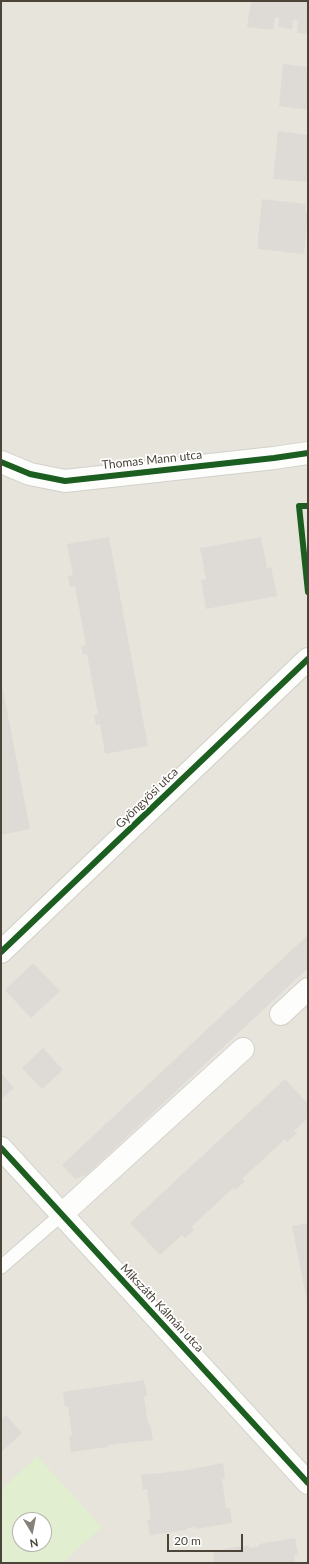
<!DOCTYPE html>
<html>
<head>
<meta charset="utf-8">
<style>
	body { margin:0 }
	#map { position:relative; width:309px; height:1564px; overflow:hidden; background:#f4f2ee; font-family:Lato,sans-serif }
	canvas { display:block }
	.frame { position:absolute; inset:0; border:2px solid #4b4439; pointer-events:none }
	.north { position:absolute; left:12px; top:1512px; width:40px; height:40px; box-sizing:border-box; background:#fff; border:1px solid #b7b4b0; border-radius:50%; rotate:170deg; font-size:11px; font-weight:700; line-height:16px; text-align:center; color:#4b4439 }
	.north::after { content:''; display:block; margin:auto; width:14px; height:18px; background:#868178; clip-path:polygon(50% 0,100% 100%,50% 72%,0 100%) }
	.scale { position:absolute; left:167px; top:1534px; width:76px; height:18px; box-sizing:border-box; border:2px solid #4b4439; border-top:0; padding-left:5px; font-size:12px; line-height:14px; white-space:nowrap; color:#4b4439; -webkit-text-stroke:3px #fff; paint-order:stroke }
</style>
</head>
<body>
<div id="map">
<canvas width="309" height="1564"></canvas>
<div class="frame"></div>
<div class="north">N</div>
<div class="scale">20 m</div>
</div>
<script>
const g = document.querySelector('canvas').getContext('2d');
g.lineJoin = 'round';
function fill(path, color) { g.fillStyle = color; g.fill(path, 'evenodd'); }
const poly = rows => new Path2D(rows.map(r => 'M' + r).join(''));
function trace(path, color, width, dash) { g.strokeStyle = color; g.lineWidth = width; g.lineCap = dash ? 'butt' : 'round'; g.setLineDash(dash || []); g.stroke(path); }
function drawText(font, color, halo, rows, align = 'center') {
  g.font = font + ' Lato,sans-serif'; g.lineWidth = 3.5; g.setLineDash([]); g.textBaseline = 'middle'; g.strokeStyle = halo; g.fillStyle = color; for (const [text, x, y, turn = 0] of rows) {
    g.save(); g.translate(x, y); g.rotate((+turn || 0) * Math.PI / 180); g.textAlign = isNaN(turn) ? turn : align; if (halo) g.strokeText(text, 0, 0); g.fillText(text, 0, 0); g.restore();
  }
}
fill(poly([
	[1,1,308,1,308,1563,1,1563],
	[20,1520,44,1520,44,1544,20,1544]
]), '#e7e4dc');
fill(poly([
	[37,1456,102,1527,62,1563,1,1563,1,1490],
	[20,1520,44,1520,44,1544,20,1544]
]), '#e1eecf');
fill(poly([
	[251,1,308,1,308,34,297,33,298,21,293,20,292,29,278,27,279,18,275,18,273,30,247,27],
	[283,64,308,67,308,110,279,106],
	[278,131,308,135,308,182,273,179],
	[262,199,306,204,305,211,308,211,308,217,304,254,257,249],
	[109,537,148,746,105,754,100,724,96,725,94,715,98,714,87,654,83,655,81,646,86,645,75,586,70,587,68,576,73,575,67,544],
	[261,537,267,568,271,567,277,596,206,609,201,580,206,579,200,548],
	[1,680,30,829,1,835],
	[308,935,308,968,86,1175,75,1179,62,1165],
	[33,963,60,991,31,1018,5,990],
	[43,1048,63,1070,42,1089,22,1068],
	[1,1073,14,1088,1,1099],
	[285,1079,308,1104,308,1118,294,1131,297,1133,287,1142,285,1139,242,1179,245,1181,235,1190,233,1188,191,1227,194,1230,185,1238,182,1235,160,1255,130,1223],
	[308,1223,308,1301,307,1301,292,1226],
	[144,1380,147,1396,144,1397,148,1424,150,1424,153,1440,108,1445,108,1447,71,1452,69,1437,72,1436,68,1406,65,1407,63,1392],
	[6,1415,22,1433,1,1452,1,1420],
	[223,1463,225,1479,222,1479,226,1509,230,1508,232,1523,196,1529,195,1527,187,1528,187,1530,150,1535,147,1520,151,1519,147,1489,143,1490,141,1475,187,1470],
	[295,1538,298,1555,294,1555,295,1563,214,1563,213,1551,249,1545,249,1548,259,1546,259,1544]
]), '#dedbd6');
const service = poly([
	[1,1267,61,1215]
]);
const minor = poly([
	[1,462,30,474,65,481,274,458,308,453],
	[1,952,308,659],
	[281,1014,308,989],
	[1,1148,308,1483],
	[61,1215,243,1049]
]);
trace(service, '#d2d0cb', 15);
trace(minor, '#d2d0cb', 24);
trace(service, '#fdfdfc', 13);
trace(minor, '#fdfdfc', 22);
trace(poly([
	[1,462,30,474,65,481,274,458,308,453],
	[308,506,299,506,308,592],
	[1,952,308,659],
	[1,1148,308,1483]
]), '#1b5e20', 6);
drawText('12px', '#4b4439', '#fff', [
	["Thomas Mann utca",152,460,-6],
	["Gyöngyösi utca",147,798,-44],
	["Mikszáth Kálmán utca",162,1308,47]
]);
</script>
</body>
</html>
